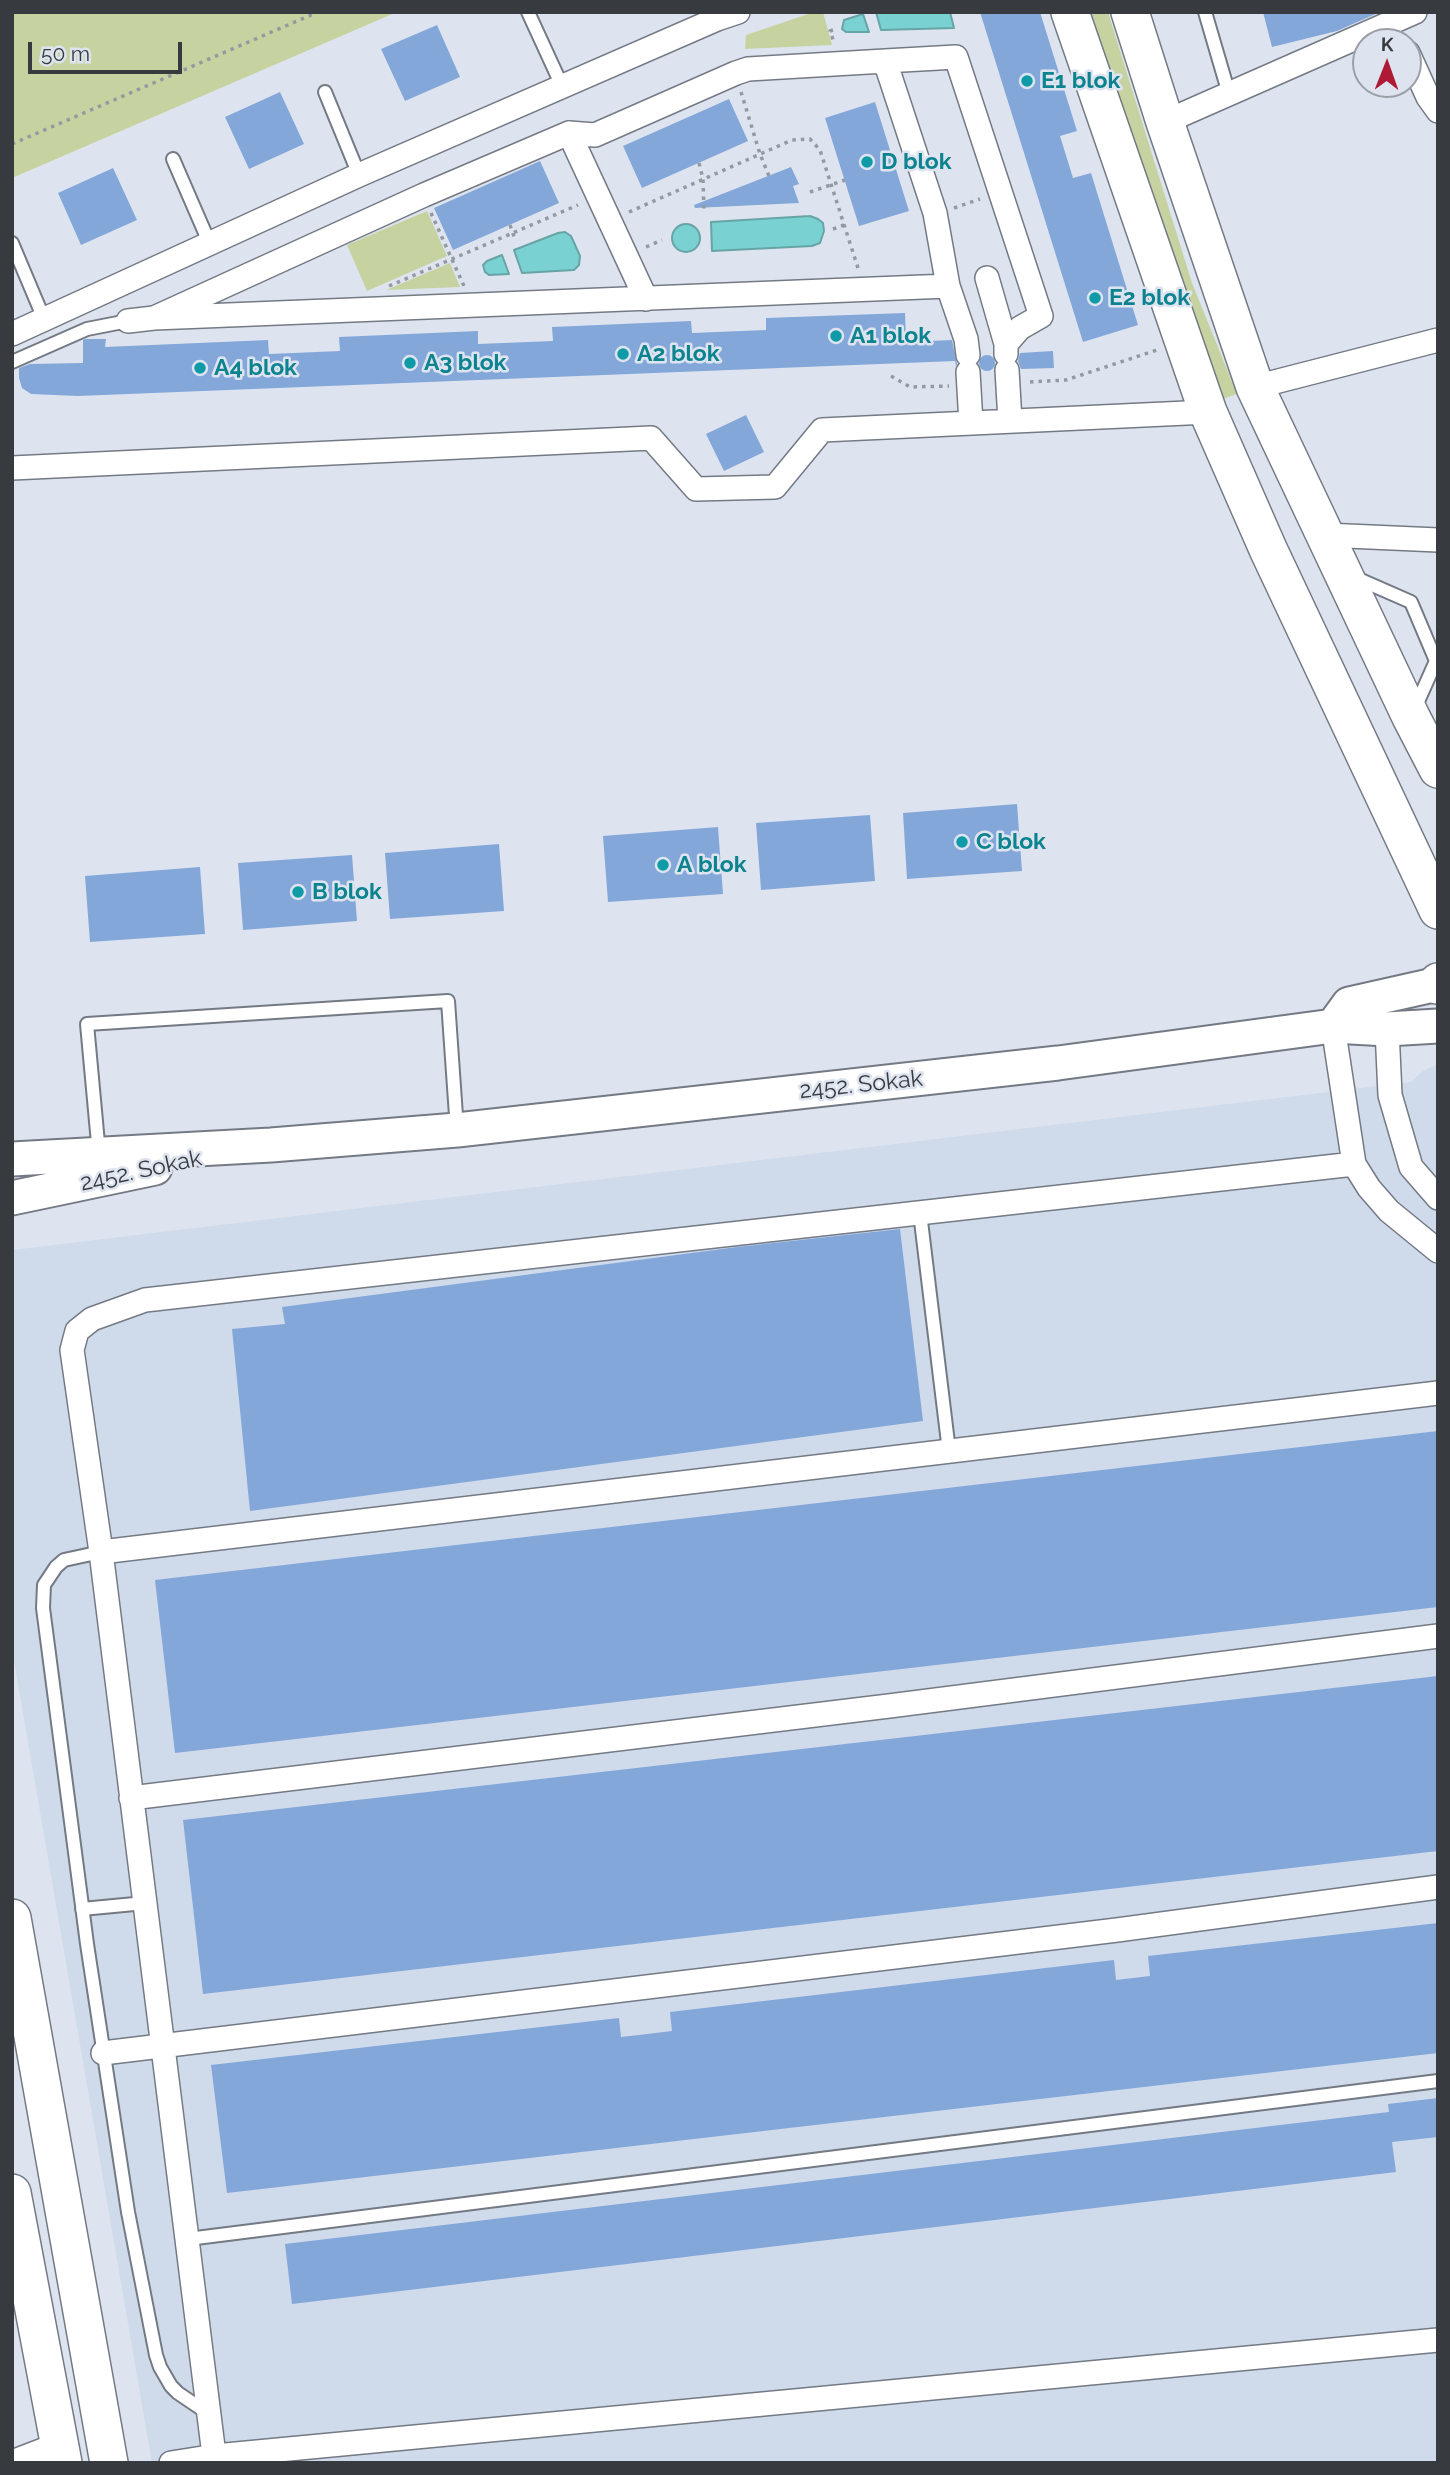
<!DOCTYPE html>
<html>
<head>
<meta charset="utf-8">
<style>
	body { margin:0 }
	#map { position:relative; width:1450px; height:2475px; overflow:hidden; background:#dde4ef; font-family:Raleway,sans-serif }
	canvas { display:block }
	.frame { position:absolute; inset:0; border:14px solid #373a3e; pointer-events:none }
	.north { position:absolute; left:1352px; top:28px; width:70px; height:70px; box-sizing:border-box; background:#dde4ef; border:2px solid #9ba0a8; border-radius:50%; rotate:1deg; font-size:19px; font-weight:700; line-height:28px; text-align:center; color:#373a3e }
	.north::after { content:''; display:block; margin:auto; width:24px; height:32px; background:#ae1a35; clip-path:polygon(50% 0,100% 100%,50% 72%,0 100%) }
	.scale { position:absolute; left:28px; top:42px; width:154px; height:32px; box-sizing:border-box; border:4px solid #373a3e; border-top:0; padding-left:9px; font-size:21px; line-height:24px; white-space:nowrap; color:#373a3e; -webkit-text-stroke:5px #dde4ef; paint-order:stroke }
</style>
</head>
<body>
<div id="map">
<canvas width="1450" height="2475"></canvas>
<div class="frame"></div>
<div class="north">K</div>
<div class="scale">50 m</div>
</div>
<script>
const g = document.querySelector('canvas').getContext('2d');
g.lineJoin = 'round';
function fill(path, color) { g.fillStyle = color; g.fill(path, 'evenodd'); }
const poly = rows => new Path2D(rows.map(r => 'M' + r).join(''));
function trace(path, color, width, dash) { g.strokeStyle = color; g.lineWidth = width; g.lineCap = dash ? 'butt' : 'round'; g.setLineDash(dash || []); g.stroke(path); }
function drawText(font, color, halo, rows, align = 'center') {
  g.font = font + ' Raleway,sans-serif'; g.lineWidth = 5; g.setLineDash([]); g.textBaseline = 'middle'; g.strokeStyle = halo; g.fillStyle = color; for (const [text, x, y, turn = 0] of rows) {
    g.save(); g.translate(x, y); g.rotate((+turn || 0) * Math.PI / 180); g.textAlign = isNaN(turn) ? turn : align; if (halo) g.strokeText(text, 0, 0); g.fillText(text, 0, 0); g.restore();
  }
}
fill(poly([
	[1438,1064,1438,2463,152,2463,12,1649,12,1250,1411,1082,1423,1071]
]), '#cfdaeb');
fill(poly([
	[12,12,397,12,12,178],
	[814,12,823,12,832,45,745,49,746,35],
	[1086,12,1108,12,1192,283,1237,394,1217,401],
	[427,211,447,256,367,291,347,245],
	[450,263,460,287,386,290]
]), '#c6d3a0');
const water = poly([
	[876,12,950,12,954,28,881,30,876,12],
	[863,14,869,32,846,32,842,29,844,20,863,14],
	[810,216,818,219,823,223,824,231,820,243,812,246,712,251,711,222,810,216],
	'672 238a14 14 0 1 1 28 0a14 14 0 1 1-28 0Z',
	[565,232,571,236,580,256,579,265,574,270,522,273,514,250,558,233,565,232],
	[502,255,509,274,489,275,485,272,483,265,487,261,502,255]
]);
fill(water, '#7ad1d1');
trace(water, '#66a4a5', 2);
fill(poly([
	[980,12,1040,12,1077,131,1060,136,1073,178,1091,173,1138,325,1083,342],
	[1263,12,1380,12,1337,31,1272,47],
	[437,25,460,77,405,101,381,49],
	[280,92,304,144,249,169,225,117],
	[729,99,748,141,642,188,623,146],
	[875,102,909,211,859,226,825,118],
	[540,161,559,203,453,250,434,208],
	[791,167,799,184,793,186,799,203,695,208,694,205],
	[113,168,137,220,81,245,58,193],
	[905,313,906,342,952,340,957,364,956,366,955,361,78,396,31,394,22,388,19,378,19,368,30,364,83,363,83,340,85,339,106,339,105,347,268,340,269,354,340,351,339,337,478,331,478,344,553,341,552,327,691,321,692,333,766,330,766,318],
	[1053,351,1054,368,1021,369,1018,361,1020,353],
	'979 363a8 8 0 1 1 16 0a8 8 0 1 1-16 0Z',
	[746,415,764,452,724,471,706,434],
	[1017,804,1022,871,907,879,903,813],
	[870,815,875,881,761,890,756,823],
	[718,827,723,894,608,902,603,836],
	[499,844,504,911,390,919,385,853],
	[352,855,357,921,243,930,238,863],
	[200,867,205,934,90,942,85,876],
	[900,1229,923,1421,250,1511,232,1329,285,1324,282,1307,737,1247],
	[1438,1431,1438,1607,175,1753,155,1580],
	[1438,1676,1438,1851,203,1994,183,1820],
	[1438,1923,1438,2053,227,2193,211,2065,619,2018,621,2037,639,2035,672,2031,670,2012,1114,1960,1116,1980,1150,1976,1148,1956],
	[1438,2098,1438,2137,1392,2142,1396,2172,292,2304,285,2244,1389,2112,1388,2104]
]), '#84a7da');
const service = poly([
	[528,12,562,86],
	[1205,12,1229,94],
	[325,92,359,175],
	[173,159,209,242],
	[12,243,44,319],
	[12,362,87,329,128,321],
	[1354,577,1411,602,1436,661,1415,708],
	[99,1154,87,1024,448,1001,457,1130],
	[920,1213,949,1451],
	[101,1552,64,1560,56,1567,44,1585,43,1608,87,1944,128,2212,156,2355,160,2367,171,2386,178,2393,209,2414],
	[82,1909,145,1903],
	[188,2239,1438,2081]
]);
const minor = poly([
	[1408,53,1428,97,1438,111],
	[885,61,748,69,736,73,595,135,569,133,424,195,154,318,948,286],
	[1165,122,1415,12],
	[569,133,646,299],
	[987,278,1006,344,1006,354],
	[128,321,154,318],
	[12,334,359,175,717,19,738,12],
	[968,355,966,339,948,286,935,213,885,61,956,57,1041,316,1020,328,1006,344],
	[1007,370,1010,421],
	[968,372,971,423],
	[1255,387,1438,340],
	[12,468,651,438,696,489,775,487,822,430,1208,412],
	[1325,535,1438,540],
	[1333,1026,1354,1164,1369,1188,1389,1211,1438,1251],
	[1387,1029,1390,1095,1411,1167,1438,1198],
	[101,1552,1438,1393],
	[131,1798,889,1706,1438,1636],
	[103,2053,1117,1930,1438,1887],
	[12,2462,59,2444],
	[171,2463,215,2456,1438,2340],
	[215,2463,101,1552,72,1350,77,1331,92,1319,145,1300,1354,1164]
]);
const secondary = poly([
	[1333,1026,1349,1004,1438,984],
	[12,1159,271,1145,457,1130,1058,1063,1333,1026,1387,1029,1438,1026],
	[12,1198,155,1168]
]);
const primary = poly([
	[1070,12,1208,412,1268,549,1438,910],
	[1130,12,1165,122,1255,387,1411,717,1438,769],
	[1437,985,1438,982],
	[12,1918,109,2463],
	[12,2193,63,2463]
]);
trace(service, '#747a84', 16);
trace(minor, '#747a84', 26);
trace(secondary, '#747a84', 37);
trace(primary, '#747a84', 40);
trace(poly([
	[833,30,830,31,834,42],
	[741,92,760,154,769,176],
	[12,144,318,12],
	[699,163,703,179,704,213],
	[810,192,845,180],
	[954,208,980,199],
	[629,212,792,140,810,139,820,150,858,268],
	[431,213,464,286],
	[510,225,515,239],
	[833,229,844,225],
	[646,247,662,240],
	[389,286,578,205],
	[891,376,910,387,949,386],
	[1030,382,1066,380,1157,350]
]), '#959aa2', 3.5, [3.5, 5]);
trace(service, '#fff', 12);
trace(minor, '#fff', 23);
trace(secondary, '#fff', 33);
trace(primary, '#fff', 37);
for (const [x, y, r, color] of [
	[1027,81,7,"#0f9aa8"],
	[867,162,7,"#0f9aa8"],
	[1095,298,7,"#0f9aa8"],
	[836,336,7,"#0f9aa8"],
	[623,354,7,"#0f9aa8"],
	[410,363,7,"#0f9aa8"],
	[200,368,7,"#0f9aa8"],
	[962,842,7,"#0f9aa8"],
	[663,865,7,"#0f9aa8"],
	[298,892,7,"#0f9aa8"]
]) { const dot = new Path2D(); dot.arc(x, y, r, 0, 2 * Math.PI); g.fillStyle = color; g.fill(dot); trace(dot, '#dde4ef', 2.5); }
drawText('bold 23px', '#0d838f', '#dde4ef', [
	["E1 blok",1041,81],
	["D blok",881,162],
	["E2 blok",1109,298],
	["A1 blok",850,336],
	["A2 blok",637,354],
	["A3 blok",424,363],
	["A4 blok",214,368],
	["C blok",976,842],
	["A blok",677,865],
	["B blok",312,892]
], 'left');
drawText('23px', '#373a3e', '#dde4ef', [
	["2452. Sokak",861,1085,-6],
	["2452. Sokak",141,1171,-12]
]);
</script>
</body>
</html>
